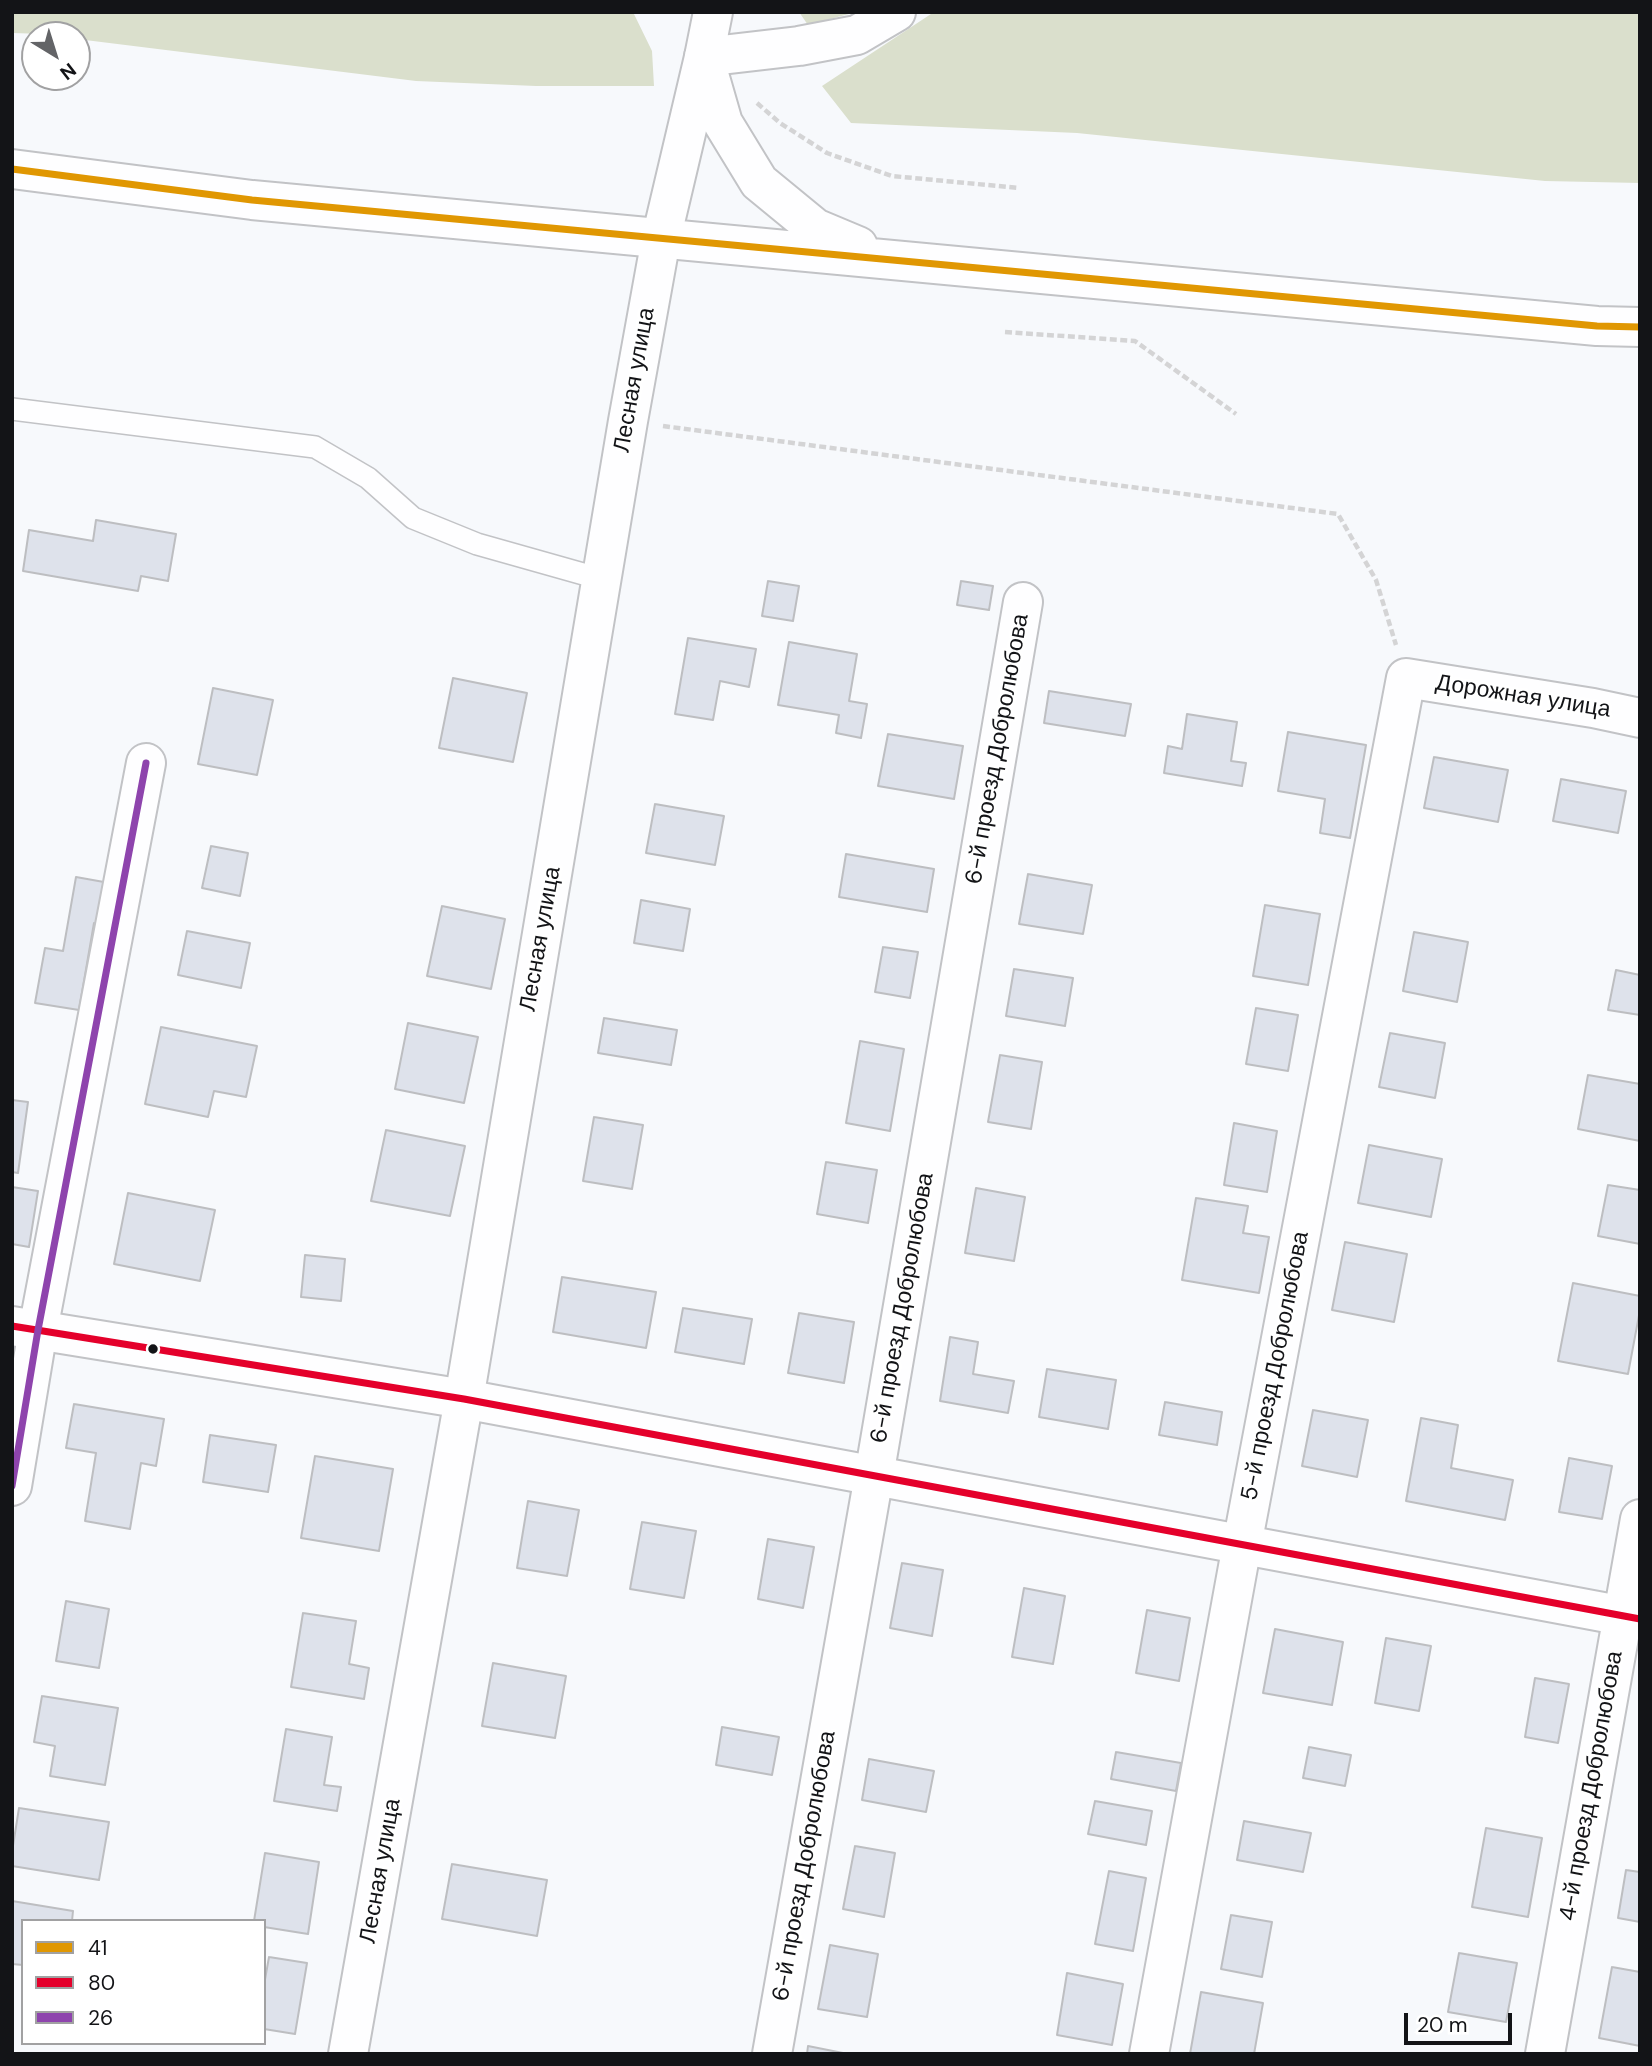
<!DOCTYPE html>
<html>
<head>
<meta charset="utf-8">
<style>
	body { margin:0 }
	#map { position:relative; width:1652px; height:2066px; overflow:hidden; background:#f7f9fc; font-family:"DM Sans",sans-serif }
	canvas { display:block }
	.frame { position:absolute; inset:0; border:14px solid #131417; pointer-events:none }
	.legend { position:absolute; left:21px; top:1919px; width:245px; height:126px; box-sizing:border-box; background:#fff; border:2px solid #a1a1a2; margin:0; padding:9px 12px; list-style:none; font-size:21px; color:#131417 }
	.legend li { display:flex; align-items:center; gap:14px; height:35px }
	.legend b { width:35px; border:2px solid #a1a1a2 }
	.north { position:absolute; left:21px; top:21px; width:70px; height:70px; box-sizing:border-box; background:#fff; border:2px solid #a1a1a2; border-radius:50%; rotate:142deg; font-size:19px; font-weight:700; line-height:28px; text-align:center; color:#131417 }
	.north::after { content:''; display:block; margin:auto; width:24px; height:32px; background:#636467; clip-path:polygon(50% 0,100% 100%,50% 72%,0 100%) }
	.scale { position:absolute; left:1404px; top:2013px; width:108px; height:32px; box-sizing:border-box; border:4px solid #131417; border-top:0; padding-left:9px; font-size:21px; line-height:24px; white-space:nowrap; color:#131417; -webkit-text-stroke:5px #fff; paint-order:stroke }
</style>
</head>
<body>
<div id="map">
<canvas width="1652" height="2066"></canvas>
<div class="frame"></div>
<ul class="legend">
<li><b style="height:9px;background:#e09702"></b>41</li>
<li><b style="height:9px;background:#e4002b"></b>80</li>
<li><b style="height:9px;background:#8e44ad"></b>26</li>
</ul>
<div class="north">N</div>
<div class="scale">20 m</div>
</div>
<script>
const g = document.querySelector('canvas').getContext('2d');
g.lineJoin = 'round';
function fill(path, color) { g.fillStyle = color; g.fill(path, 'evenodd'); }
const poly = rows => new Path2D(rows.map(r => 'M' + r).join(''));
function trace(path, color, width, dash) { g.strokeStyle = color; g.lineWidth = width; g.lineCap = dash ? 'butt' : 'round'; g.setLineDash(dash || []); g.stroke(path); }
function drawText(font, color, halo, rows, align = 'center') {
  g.font = font + ' "DM Sans",sans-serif'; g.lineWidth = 6; g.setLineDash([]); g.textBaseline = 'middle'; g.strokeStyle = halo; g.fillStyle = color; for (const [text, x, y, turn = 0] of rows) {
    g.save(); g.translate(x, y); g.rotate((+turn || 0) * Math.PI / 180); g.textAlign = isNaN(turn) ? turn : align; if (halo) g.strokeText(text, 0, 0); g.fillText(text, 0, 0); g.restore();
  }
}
fill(poly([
	[12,12,633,12,652,51,654,86,536,86,416,81,77,39,77,35,12,33],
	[799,12,856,12,808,25],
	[934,12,1640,12,1640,183,1545,181,1077,133,851,123,822,86]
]), '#dadfcc');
const building = poly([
	[96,520,176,534,168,581,141,576,138,591,23,571,29,530,93,541,96,520],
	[768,581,799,586,793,621,762,616,768,581],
	[961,581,993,586,989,610,957,605,961,581],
	[688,638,756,649,749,687,720,681,713,720,675,714,688,638],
	[789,642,857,654,849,701,867,704,861,738,836,733,839,715,778,705,789,642],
	[453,678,527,693,513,762,439,748,453,678],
	[213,688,273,700,257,775,198,764,213,688],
	[1049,691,1131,704,1125,736,1044,723,1049,691],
	[1187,714,1237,722,1231,761,1246,763,1242,786,1164,773,1168,746,1182,749,1187,714],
	[1288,732,1366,745,1350,838,1320,833,1325,799,1278,791,1288,732],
	[888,734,963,746,954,799,878,786,888,734],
	[1434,757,1508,770,1498,822,1424,808,1434,757],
	[1561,779,1626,791,1618,833,1553,821,1561,779],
	[655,804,724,816,715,865,646,853,655,804],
	[211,846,248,853,240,896,202,888,211,846],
	[846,854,934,869,927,912,839,897,846,854],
	[1028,874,1092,885,1083,934,1019,924,1028,874],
	[76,877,115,884,108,926,94,923,79,1010,35,1003,45,948,63,951,76,877],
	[641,900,690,909,683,951,634,943,641,900],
	[1265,905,1320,914,1308,985,1253,976,1265,905],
	[442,906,505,919,491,989,427,976,442,906],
	[187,931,250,943,241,988,178,975,187,931],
	[1414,932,1468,942,1457,1002,1403,991,1414,932],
	[883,947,918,952,910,998,875,992,883,947],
	[1014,969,1073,978,1065,1026,1006,1016,1014,969],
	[1616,970,1640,975,1640,1015,1608,1010,1616,970],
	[1256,1008,1298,1015,1288,1071,1246,1064,1256,1008],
	[604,1018,677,1030,671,1065,598,1053,604,1018],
	[408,1023,478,1037,464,1103,395,1089,408,1023],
	[161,1027,257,1046,246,1097,214,1091,208,1117,145,1104,161,1027],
	[1390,1033,1445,1043,1435,1098,1379,1087,1390,1033],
	[860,1041,904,1049,890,1131,846,1123,860,1041],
	[1000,1055,1042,1062,1031,1129,988,1122,1000,1055],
	[1588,1075,1640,1084,1640,1141,1578,1129,1588,1075],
	[12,1100,28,1102,18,1173,12,1172,12,1100],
	[594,1117,643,1125,632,1189,583,1181,594,1117],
	[1234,1123,1277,1131,1267,1192,1224,1185,1234,1123],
	[386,1130,465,1146,450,1216,371,1201,386,1130],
	[1369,1145,1442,1159,1431,1217,1358,1203,1369,1145],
	[826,1162,877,1170,868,1223,817,1214,826,1162],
	[1608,1185,1640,1190,1640,1244,1598,1236,1608,1185],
	[12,1187,38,1191,29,1247,12,1244,12,1187],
	[976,1188,1025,1197,1014,1261,965,1253,976,1188],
	[128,1193,215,1210,200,1281,114,1264,128,1193],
	[1196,1198,1248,1206,1243,1233,1269,1237,1259,1293,1182,1280,1196,1198],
	[1345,1242,1407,1254,1394,1322,1332,1310,1345,1242],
	[305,1255,345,1259,341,1301,301,1297,305,1255],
	[562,1277,656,1292,646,1348,553,1332,562,1277],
	[1573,1283,1640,1296,1640,1310,1628,1374,1558,1361,1573,1283],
	[683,1308,752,1319,744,1364,675,1352,683,1308],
	[799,1313,854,1322,844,1383,788,1373,799,1313],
	[950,1337,978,1342,973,1374,1014,1381,1008,1413,940,1401,950,1337],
	[1047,1369,1116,1380,1108,1429,1039,1417,1047,1369],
	[1165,1402,1222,1412,1217,1445,1159,1435,1165,1402],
	[74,1404,164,1419,156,1466,141,1463,130,1529,85,1521,96,1453,66,1448,74,1404],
	[1313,1410,1368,1420,1357,1477,1302,1466,1313,1410],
	[1421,1418,1458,1425,1451,1468,1513,1480,1505,1520,1406,1501,1421,1418],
	[210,1435,276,1445,268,1492,203,1482,210,1435],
	[315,1456,393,1469,379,1551,301,1538,315,1456],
	[1569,1458,1612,1466,1602,1519,1559,1512,1569,1458],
	[528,1501,579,1510,567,1576,517,1568,528,1501],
	[642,1522,696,1531,684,1598,630,1589,642,1522],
	[768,1539,814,1547,803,1608,758,1599,768,1539],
	[902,1563,943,1570,932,1636,890,1628,902,1563],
	[1024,1588,1065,1596,1053,1664,1012,1657,1024,1588],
	[66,1601,109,1609,99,1668,56,1661,66,1601],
	[1147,1610,1190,1618,1179,1681,1136,1673,1147,1610],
	[303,1613,356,1621,349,1664,369,1668,364,1699,291,1687,303,1613],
	[1275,1629,1343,1642,1332,1705,1263,1693,1275,1629],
	[1386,1638,1431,1646,1419,1711,1375,1703,1386,1638],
	[493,1663,566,1676,555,1738,482,1726,493,1663],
	[1535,1678,1569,1684,1558,1743,1525,1737,1535,1678],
	[42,1696,118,1708,105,1785,50,1776,55,1746,34,1742,42,1696],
	[722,1727,779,1737,772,1775,716,1765,722,1727],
	[286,1729,332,1737,324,1785,341,1787,337,1811,274,1801,286,1729],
	[1309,1747,1351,1755,1345,1786,1303,1778,1309,1747],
	[1116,1752,1181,1763,1176,1791,1111,1779,1116,1752],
	[869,1759,934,1771,926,1812,862,1800,869,1759],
	[1095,1801,1152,1811,1146,1845,1088,1834,1095,1801],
	[19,1808,109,1822,99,1880,12,1866,12,1852,19,1808],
	[1244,1821,1311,1833,1303,1872,1237,1860,1244,1821],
	[1486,1828,1542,1838,1528,1917,1472,1907,1486,1828],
	[855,1846,895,1853,884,1917,843,1909,855,1846],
	[265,1853,319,1862,308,1934,264,1927,264,1921,254,1921,265,1853],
	[452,1864,547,1880,537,1936,442,1919,452,1864],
	[1626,1870,1640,1872,1640,1922,1618,1918,1626,1870],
	[1109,1871,1146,1878,1133,1951,1095,1944,1109,1871],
	[12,1901,73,1911,72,1921,23,1921,23,1965,12,1964,12,1901],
	[1231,1915,1272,1922,1262,1977,1221,1969,1231,1915],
	[830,1945,878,1954,867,2017,818,2009,830,1945],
	[1459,1953,1517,1963,1506,2022,1448,2012,1459,1953],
	[269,1957,307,1963,295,2034,264,2029,264,1985,269,1957],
	[1612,1967,1640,1972,1640,2046,1599,2038,1612,1967],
	[1067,1973,1123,1984,1112,2045,1057,2035,1067,1973],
	[1201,1992,1263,2003,1254,2054,1190,2054,1201,1992],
	[808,2046,848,2054,807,2054,808,2046]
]);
fill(building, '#dee2eb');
trace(building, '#bdbec1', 2);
const lane = poly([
	[12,409,315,447,368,478,413,518,477,544,601,579]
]);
const street = poly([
	[704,57,799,46,857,35,896,12],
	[661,239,704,57,713,12],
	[12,1486,38,1330,146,763],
	[348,2054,464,1399],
	[772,2054,874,1476,1023,602],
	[1149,2054,1242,1545,1406,678,1593,708,1640,718],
	[1545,2054,1640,1519]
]);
const secondary = poly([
	[12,1326,464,1399,1640,1619],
	[464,1399,628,421,661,239]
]);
const highway = poly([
	[704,57,723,123,759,182,815,228,858,246],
	[12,169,252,200,1597,326,1640,327]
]);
trace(lane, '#c2c3c6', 24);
trace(street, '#c2c3c6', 42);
trace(secondary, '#c2c3c6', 42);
trace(highway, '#c2c3c6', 42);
trace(poly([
	[757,103,780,123,827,153,892,176,1019,188],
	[1005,332,1135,341,1236,414],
	[663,426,1338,514,1376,580,1396,645]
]), '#d4d4d5', 4.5, [7, 3.5]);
trace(lane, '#fefeff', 21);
trace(street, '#fefeff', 38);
trace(secondary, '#fefeff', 38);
trace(highway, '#fefeff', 38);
trace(poly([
	[12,169,252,200,1597,326,1640,327]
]), '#e09702', 7);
trace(poly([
	[12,1326,464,1399,1640,1619]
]), '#e4002b', 7);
trace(poly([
	[12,1486,38,1330,146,763]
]), '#8e44ad', 7);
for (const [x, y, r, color] of [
	[153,1349,6,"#131417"]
]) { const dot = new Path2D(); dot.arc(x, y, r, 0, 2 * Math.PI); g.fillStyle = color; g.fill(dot); trace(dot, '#fff', 2.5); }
drawText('23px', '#131417', '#fff', [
	["Лесная улица",635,380,-80],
	["Дорожная улица",1523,697,9],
	["6-й проезд Добролюбова",998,749,-80],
	["Лесная улица",541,939,-80],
	["6-й проезд Добролюбова",903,1308,-80],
	["5-й проезд Добролюбова",1276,1366,-79],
	["4-й проезд Добролюбова",1592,1786,-80],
	["6-й проезд Добролюбова",805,1866,-80],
	["Лесная улица",381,1871,-80]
]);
</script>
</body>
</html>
